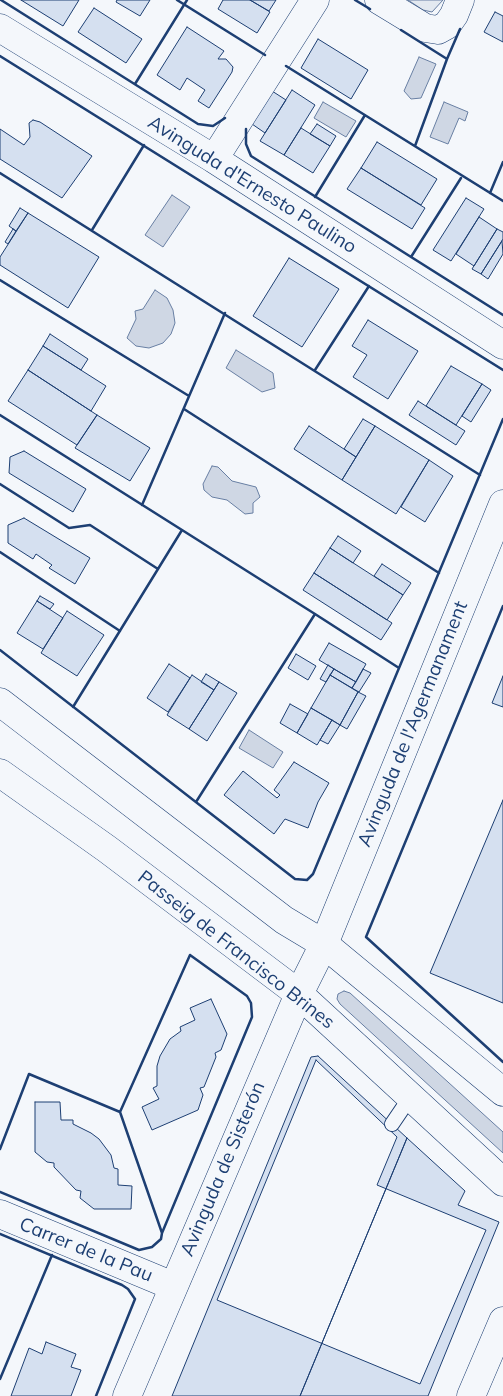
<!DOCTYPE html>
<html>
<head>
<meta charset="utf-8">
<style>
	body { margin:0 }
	canvas { display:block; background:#f4f7fb }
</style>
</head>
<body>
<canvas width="503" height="1396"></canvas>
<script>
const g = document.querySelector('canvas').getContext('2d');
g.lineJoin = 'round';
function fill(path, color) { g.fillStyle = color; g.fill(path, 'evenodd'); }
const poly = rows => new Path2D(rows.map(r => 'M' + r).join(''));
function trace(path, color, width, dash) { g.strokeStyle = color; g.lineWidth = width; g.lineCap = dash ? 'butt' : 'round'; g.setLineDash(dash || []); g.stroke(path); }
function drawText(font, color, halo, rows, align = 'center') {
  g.font = font + ' Mulish,sans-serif'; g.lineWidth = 4; g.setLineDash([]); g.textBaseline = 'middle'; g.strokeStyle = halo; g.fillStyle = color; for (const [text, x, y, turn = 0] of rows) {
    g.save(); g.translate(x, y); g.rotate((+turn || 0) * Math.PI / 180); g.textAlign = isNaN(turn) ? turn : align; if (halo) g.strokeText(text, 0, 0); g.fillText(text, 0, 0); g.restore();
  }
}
const green = poly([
	[408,0,443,0,432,12,423,10,408,0]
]);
fill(green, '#e3e9f0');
trace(green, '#687fa3', 1);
const water = poly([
	[419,57,436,64,421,98,411,99,404,91,419,57],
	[323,102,356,121,346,137,314,118,323,102],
	[444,102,468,112,465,121,459,118,448,144,430,137,444,102],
	[172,195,190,207,163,247,145,235,172,195],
	[155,290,167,298,173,310,175,323,171,334,163,343,149,348,136,346,127,338,136,319,135,311,143,309,155,290],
	[236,350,273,373,275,388,262,392,226,368,236,350],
	[212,466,218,467,232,481,256,487,260,497,253,503,253,513,245,514,227,500,212,497,204,490,203,484,212,466],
	[249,730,283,752,273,768,239,748,249,730],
	[344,991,350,993,503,1132,503,1153,340,1004,337,999,338,994,344,991]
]);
fill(water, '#cfd7e4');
trace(water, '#687fa3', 1);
const building = poly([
	[21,0,79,0,63,26,21,0],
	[117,0,150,0,140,16,116,2,117,0],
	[223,0,250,0,270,12,257,33,218,9,223,0],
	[250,0,276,0,269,11,250,0],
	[94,8,142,39,126,63,78,32,94,8],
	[495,12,503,16,503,42,484,32,495,12],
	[187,27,224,51,218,59,226,59,233,67,232,72,209,108,198,101,205,90,187,78,180,90,157,75,187,27],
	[318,39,368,70,351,99,301,68,318,39],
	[292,90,315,105,284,155,260,141,292,90],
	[272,91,286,100,265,133,252,124,272,91],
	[33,120,40,122,92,156,62,198,0,159,0,129,24,145,30,137,29,123,33,120],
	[317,124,336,136,330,146,310,134,317,124],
	[301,128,330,146,313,173,284,155,301,128],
	[377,142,437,179,421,205,361,168,377,142],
	[361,168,425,208,412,229,347,189,361,168],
	[466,198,484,209,451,261,433,250,466,198],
	[20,208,28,213,16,231,9,226,20,208],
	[28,213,99,257,68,308,0,265,0,257,28,213],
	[479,217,497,229,474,266,456,254,479,217],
	[13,229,16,231,8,244,5,242,13,229],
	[497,229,503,232,503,239,481,274,472,269,497,229],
	[502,241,503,254,488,279,481,274,502,241],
	[289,258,339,289,302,347,253,316,289,258],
	[368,320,418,351,388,399,353,377,367,355,352,346,368,320],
	[50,334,88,359,81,370,43,346,50,334],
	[43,346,106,386,91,411,28,370,43,346],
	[451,366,482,384,456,425,426,406,451,366],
	[28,370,97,415,77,445,8,401,28,370],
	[482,384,491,390,471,422,462,416,482,384],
	[418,401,465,431,456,445,409,415,418,401],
	[97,415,150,448,130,481,75,448,97,415],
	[363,419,375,426,356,457,344,449,363,419],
	[309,426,356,457,342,480,294,449,309,426],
	[375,426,429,460,396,514,342,480,375,426],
	[24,451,86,489,73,512,9,473,10,457,24,451],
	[429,460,453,476,425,522,401,507,429,460],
	[24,518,90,558,75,584,49,568,52,565,36,554,33,559,8,543,8,525,24,518],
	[338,536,361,551,353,563,330,548,338,536],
	[330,548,403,595,387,620,314,573,330,548],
	[382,564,411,583,403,595,374,576,382,564],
	[314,573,392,623,381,640,303,590,314,573],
	[40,596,54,604,50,609,37,601,40,596],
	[37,601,63,618,43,649,17,633,37,601],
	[67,611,104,635,77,676,41,653,67,611],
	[329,643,366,664,356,682,319,660,329,643],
	[296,654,316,666,308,680,288,668,296,654],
	[169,664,190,678,168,712,147,698,169,664],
	[328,665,334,669,326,682,320,679,328,665],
	[334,669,356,682,352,688,330,675,334,669],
	[363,669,371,673,359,692,352,688,363,669],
	[206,674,219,682,214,690,201,682,206,674],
	[192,675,214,690,189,729,167,715,192,675],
	[330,675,358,692,340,725,311,708,330,675],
	[503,676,503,707,492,703,503,676],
	[219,682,237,693,207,741,189,729,219,682],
	[358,692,366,696,347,729,340,725,358,692],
	[290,704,308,714,297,733,280,723,290,704],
	[311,708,332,720,317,745,297,733,311,708],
	[332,720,340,725,328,744,320,740,332,720],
	[294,762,329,783,318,802,308,828,285,819,274,834,224,795,243,771,277,798,280,795,274,790,294,762],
	[503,800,503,1003,430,973,503,800],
	[211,999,227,1034,221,1050,215,1053,216,1057,204,1087,200,1088,203,1095,198,1110,152,1130,142,1107,159,1099,153,1088,157,1086,157,1066,160,1056,170,1039,181,1031,180,1027,195,1020,190,1008,211,999],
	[318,1056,407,1138,300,1396,172,1396,311,1057,318,1056],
	[316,1060,397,1137,377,1185,486,1230,420,1384,217,1300,316,1060],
	[35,1102,60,1102,61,1120,73,1120,73,1124,91,1133,99,1139,111,1155,114,1168,118,1169,118,1185,132,1186,131,1209,94,1209,80,1198,81,1191,76,1190,54,1167,54,1163,47,1162,35,1152,35,1102],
	[407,1138,465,1191,458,1205,499,1222,428,1396,300,1396,407,1138],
	[46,1342,76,1354,71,1367,81,1370,71,1396,11,1396,29,1348,42,1354,46,1342]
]);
fill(building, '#d5e0f0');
trace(building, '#1d3f73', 1);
const lane = poly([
	[392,1124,411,1096]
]);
const street = poly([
	[379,0,425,28,438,30,447,25,454,15,460,0],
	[0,28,214,159,503,345],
	[214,159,315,0],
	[324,944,503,504],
	[0,1214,173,1286]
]);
const secondary = poly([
	[0,702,284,920,324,944,503,1092],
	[0,773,107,849,299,994,503,1182],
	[127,1396,299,994,324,944],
	[471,1396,503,1321]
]);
trace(lane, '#1d3f73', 16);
trace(street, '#1d3f73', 29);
trace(secondary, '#1d3f73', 29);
trace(lane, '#f4f7fb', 14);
trace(street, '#f4f7fb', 28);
trace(secondary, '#f4f7fb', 28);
trace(poly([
	[1,0,198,124,213,126,225,118],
	[177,0,265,55],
	[355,0,370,9],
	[401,30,447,59,460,29],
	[0,56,503,370],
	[286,66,503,201],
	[135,84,187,0],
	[246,129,246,144,251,156,503,315],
	[415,146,447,59],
	[0,173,480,475],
	[490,193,503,162],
	[315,197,365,115],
	[92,230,144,145],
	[411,257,461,178],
	[0,280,189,396],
	[315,370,369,286],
	[184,409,439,573],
	[0,415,315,614],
	[0,484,69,528,90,525,158,569],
	[142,505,225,313],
	[0,552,120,631],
	[503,606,366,937,503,1062],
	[0,650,295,879,307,880,313,874,503,419],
	[73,707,182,530],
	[196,802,315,614,399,668],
	[120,1112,190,955,247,996,251,1003,252,1017,162,1233],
	[0,1149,29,1074,120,1112,162,1233,161,1239,152,1247,139,1250,0,1192],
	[0,1234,122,1285,128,1289,135,1299,96,1396],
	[0,1379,52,1255]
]), '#1d3f73', 2.5);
drawText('19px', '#1d3f73', '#f4f7fb', [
	["Avinguda d'Ernesto Paulino",252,185,32],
	["Avinguda de l'Agermanament",413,724,-68],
	["Passeig de Francisco Brines",236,950,38],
	["Avinguda de Sisterón",223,1169,-67],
	["Carrer de la Pau",86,1250,22]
]);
</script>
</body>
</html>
